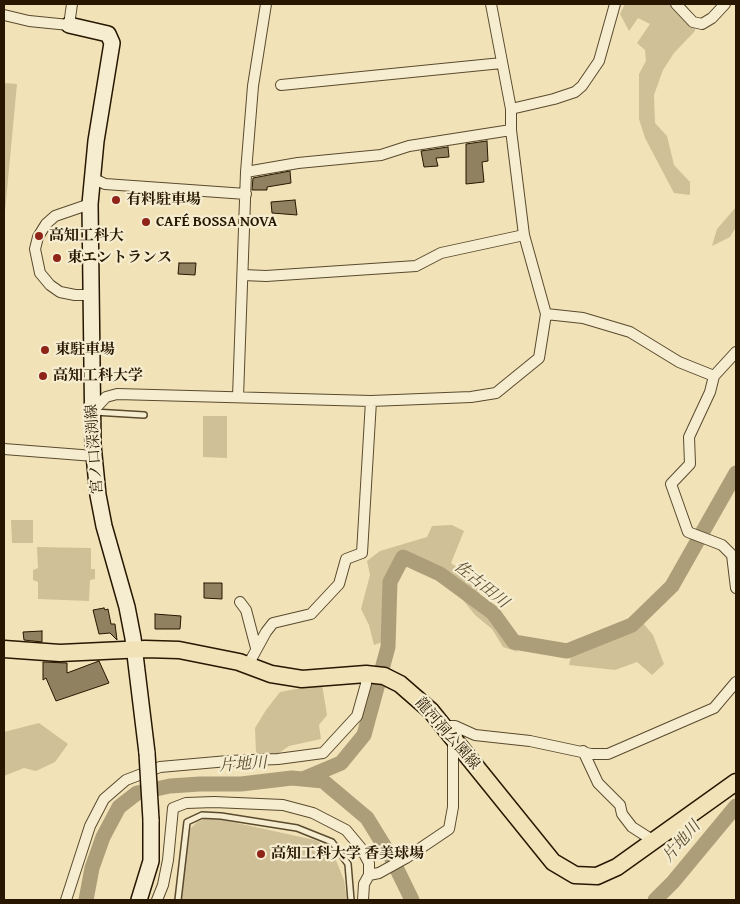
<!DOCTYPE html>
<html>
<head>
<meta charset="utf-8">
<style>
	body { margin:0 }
	#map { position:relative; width:740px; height:904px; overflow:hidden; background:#f1e3b7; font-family:"Gentium Book Plus",serif }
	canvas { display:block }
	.frame { position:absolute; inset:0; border:5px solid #271701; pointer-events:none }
</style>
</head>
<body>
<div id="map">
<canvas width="740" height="904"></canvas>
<div class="frame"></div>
</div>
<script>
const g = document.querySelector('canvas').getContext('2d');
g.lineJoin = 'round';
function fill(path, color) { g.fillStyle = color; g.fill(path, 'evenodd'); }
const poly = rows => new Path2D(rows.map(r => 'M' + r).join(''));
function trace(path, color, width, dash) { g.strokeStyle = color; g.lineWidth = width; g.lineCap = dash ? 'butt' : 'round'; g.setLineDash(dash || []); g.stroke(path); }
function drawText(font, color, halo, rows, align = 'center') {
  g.font = font + ' "Gentium Book Plus","Noto Serif JP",serif'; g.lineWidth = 4.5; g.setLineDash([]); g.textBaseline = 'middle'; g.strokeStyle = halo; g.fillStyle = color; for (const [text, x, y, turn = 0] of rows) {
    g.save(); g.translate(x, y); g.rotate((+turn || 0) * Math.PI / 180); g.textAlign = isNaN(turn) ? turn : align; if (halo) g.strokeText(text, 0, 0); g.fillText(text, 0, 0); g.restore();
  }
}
fill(poly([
	[625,4,685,4,693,15,695,31,674,53,663,70,654,95,655,123,667,136,674,165,690,182,690,195,674,193,645,138,639,119,639,74,646,61,645,50,637,43,650,24,638,18,629,31,620,14],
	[4,83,17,84,4,222],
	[736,207,736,227,730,237,712,246,717,229],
	[203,416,227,416,227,458,203,457],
	[11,520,33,520,33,543,12,543],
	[452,525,464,531,451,563,477,582,483,606,518,652,503,647,492,629,475,615,451,585,415,562,400,562,393,575,387,598,385,621,388,634,382,642,374,645,369,625,361,609,370,575,367,561,380,551,427,537,432,526],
	[37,547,91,548,91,569,95,569,95,579,90,580,89,601,38,599,38,582,33,580,33,570,38,568],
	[643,623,653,635,664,664,652,675,637,662,615,670,569,665,571,656,585,645,611,638],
	[322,684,327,715,319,725,321,739,289,746,266,762,256,752,255,728,266,710,280,692],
	[39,723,68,744,55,762,36,771,24,768,4,776,4,732],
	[209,817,315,840,331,848,344,880,347,900,181,900,190,829,197,822]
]), '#cfc098');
trace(poly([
	[303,779,341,763,364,735,388,647,390,582,403,557,440,574,493,613,514,642,567,651,632,625,672,586,736,473],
	[86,900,92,868,103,837,119,807,137,793,170,786,200,784,241,784,292,778,323,781,367,818,391,857,412,900],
	[655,900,673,882,736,806]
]), '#ac9e79', 15);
const building = poly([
	[487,141,488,161,482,162,484,182,466,184,466,144,487,141],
	[448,147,449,157,436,158,438,166,424,167,421,151,448,147],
	[290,171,291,183,267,187,267,190,252,190,253,178,290,171],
	[295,200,297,215,272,213,271,202,295,200],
	[179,263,196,263,195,275,178,274,179,263],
	[204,583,222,583,222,599,204,598,204,583],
	[104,608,105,610,108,609,111,624,115,624,117,640,110,633,99,634,93,610,104,608],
	[155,614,181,616,180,629,155,629,155,614],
	[42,631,42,642,24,640,23,632,42,631],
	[99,661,109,683,56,701,46,678,43,680,43,662,67,663,67,673,99,661]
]);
fill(building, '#908160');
trace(building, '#271701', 1);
const service = poly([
	[94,412,144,415],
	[178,900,187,822,202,815,221,816,297,828,332,842,348,864,351,900]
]);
const minor = poly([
	[676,4,693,22,702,24,712,18,725,4],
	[4,15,29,21,69,25,72,4],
	[281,85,502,63],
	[511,109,554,99,575,92,582,86,599,61,615,4],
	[246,172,298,163,381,155,409,146,511,130],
	[92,178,105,184,246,194],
	[90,204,55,216,46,224,38,237,35,249,40,273,50,285,60,292,75,295,90,295],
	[243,275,266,276,416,266,441,253,524,235],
	[546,314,583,318,630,332,679,362,714,376],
	[736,352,714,376,710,392,689,437,690,464,671,484,688,532,722,545,732,555,736,588],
	[238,397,246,172,253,86,266,4],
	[92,412,106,397,117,394,371,401,471,397,496,393,539,358,546,314,524,235,511,130,511,109,491,4],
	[4,449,94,456],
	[240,602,246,610,256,648],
	[248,665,266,632,273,623,311,614,339,584,346,559,362,553,371,401],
	[445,726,455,726,475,735,530,741,591,754,608,754,714,708,736,682],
	[583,751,598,783,620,805,622,814,632,827,654,841],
	[66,900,90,826,104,799,126,780,160,767,228,761,278,759,323,753,357,716,366,684,366,674],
	[157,900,163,885,168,860,173,808,186,803,214,802,283,805,313,813,346,830,361,848,369,863,369,875],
	[363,900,364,884,369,875,379,873,406,858,449,829,453,807,453,739]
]);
const secondary = poly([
	[69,25,108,34,112,43,96,141,90,204,93,445,98,495,104,526,127,607,133,638,147,753],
	[139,900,151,861,151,820]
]);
const primary = poly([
	[4,649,60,653,145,649,179,650,239,662,271,674,302,679,366,674,384,676,400,684,431,711,553,862,575,875,597,876,617,867,736,782]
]);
trace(service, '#5a4a2e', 8);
trace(minor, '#5a4a2e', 12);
trace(secondary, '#271701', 18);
trace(primary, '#271701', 19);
trace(service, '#f6edd0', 5);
trace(minor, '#f6edd0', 10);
trace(secondary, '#f6edd0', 15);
trace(primary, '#f1e3b7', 16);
const secondaryBridge = poly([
	[147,753,151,820]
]);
trace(secondaryBridge, '#271701', 18, []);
trace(secondaryBridge, '#f6edd0', 15);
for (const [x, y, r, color] of [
	[116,200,5,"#8f2418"],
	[146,222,5,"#8f2418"],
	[39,236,5,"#8f2418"],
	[57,258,5,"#8f2418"],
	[45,350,5,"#8f2418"],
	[43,376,5,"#8f2418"],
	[261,854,5,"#8f2418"]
]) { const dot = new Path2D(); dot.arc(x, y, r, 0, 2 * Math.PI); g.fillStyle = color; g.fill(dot); trace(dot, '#f6edd0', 2); }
drawText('bold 15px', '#271701', '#f6edd0', [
	["有料駐車場",126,200],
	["CAFÉ BOSSA NOVA",156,222],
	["高知工科大",49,236],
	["東エントランス",67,258],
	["東駐車場",55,350],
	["高知工科大学",53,376],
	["高知工科大学 香美球場",271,854]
], 'left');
drawText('15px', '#271701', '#f6edd0', [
	["宮ノ口深渕線",95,449,-94],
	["龍河洞公園線",447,734,49]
]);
drawText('italic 16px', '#5c4d31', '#f6edd0', [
	["佐古田川",481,585,39],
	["片地川",243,765,-4],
	["片地川",682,842,-49]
]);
</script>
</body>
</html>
